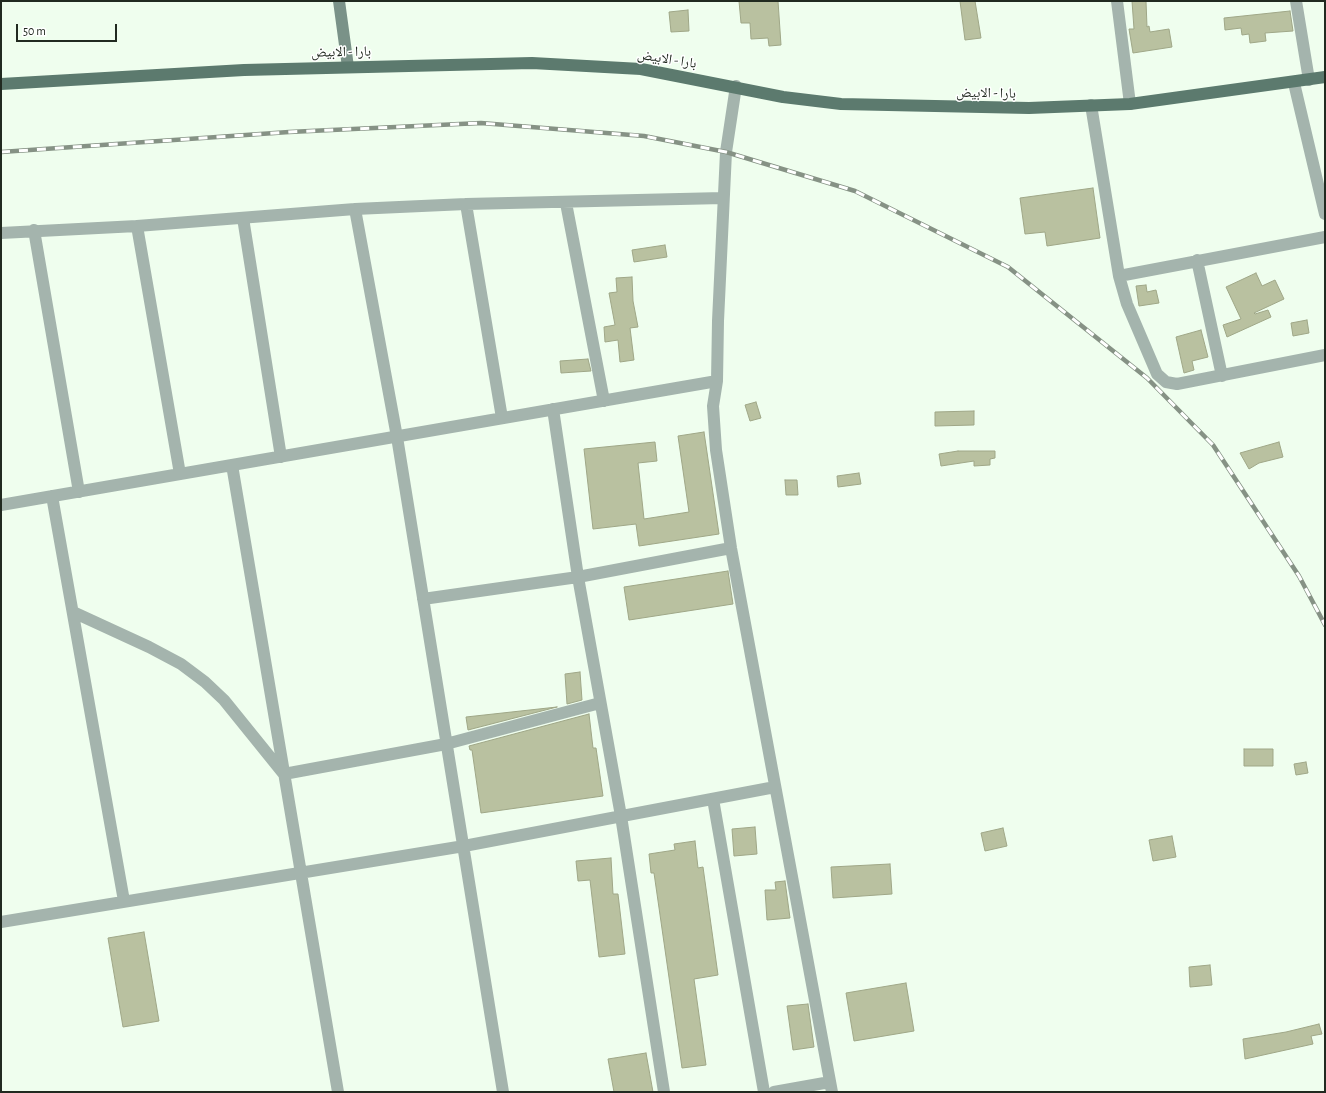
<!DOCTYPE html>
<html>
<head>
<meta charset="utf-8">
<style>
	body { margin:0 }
	#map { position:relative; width:1326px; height:1093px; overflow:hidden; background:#effeee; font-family:"Alegreya Sans",sans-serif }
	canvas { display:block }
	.frame { position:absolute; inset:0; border:2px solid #212a20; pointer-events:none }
	.scale { position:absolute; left:16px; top:24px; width:101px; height:18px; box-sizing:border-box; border:2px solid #212a20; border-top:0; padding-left:5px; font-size:12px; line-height:14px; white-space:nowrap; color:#212a20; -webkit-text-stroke:3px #fff; paint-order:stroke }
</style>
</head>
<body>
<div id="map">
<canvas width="1326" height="1093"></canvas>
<div class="frame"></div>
<div class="scale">50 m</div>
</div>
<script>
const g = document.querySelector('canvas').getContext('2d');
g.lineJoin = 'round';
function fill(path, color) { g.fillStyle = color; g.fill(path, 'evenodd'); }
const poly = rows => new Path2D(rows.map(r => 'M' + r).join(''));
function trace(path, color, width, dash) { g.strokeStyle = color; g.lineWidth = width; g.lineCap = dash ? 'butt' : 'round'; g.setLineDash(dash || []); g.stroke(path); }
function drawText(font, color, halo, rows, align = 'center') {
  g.font = font + ' "Alegreya Sans","Noto Naskh Arabic",sans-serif'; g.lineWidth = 3; g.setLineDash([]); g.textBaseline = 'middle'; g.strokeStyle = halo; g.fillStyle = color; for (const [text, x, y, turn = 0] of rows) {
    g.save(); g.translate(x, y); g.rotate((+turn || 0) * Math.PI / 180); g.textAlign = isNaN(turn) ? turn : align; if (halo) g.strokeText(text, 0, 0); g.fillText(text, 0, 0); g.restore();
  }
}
const building = poly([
	[739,1,778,1,781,45,769,46,768,38,751,39,750,23,741,23,739,1],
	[960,1,975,1,981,38,965,40,960,1],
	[1132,1,1146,1,1147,27,1149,26,1150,32,1169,29,1172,47,1133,53,1129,29,1134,29,1132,1],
	[688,10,689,31,671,32,669,12,688,10],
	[1290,11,1293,31,1265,33,1266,41,1250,43,1249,34,1242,35,1241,28,1225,30,1224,18,1290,11],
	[1093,188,1100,238,1047,246,1045,232,1025,234,1020,198,1093,188],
	[665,245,667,257,634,262,632,250,665,245],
	[1256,273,1262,286,1275,280,1284,299,1254,313,1255,314,1268,310,1271,317,1227,337,1223,325,1241,319,1226,287,1256,273],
	[632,277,633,301,638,327,630,328,634,360,620,362,618,340,605,342,604,327,615,325,609,293,617,292,616,278,632,277],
	[1146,285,1147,292,1156,290,1159,303,1139,306,1136,286,1146,285],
	[1307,320,1309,333,1293,336,1291,323,1307,320],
	[1201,330,1208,357,1192,361,1194,370,1184,373,1176,337,1201,330],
	[588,359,591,371,561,373,560,361,588,359],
	[756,402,761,418,750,421,745,405,756,402],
	[974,411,974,425,935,426,935,412,974,411],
	[704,432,719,534,639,546,636,524,593,529,584,449,655,442,657,461,638,463,644,519,689,512,678,436,704,432],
	[1279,442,1283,457,1259,463,1249,469,1240,453,1279,442],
	[958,451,995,451,995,458,990,459,990,465,974,466,974,461,941,466,939,454,958,451],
	[859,473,861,484,838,487,837,476,859,473],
	[785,480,797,480,798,495,786,495,785,480],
	[728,571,733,604,629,620,624,587,728,571],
	[580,672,582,700,567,704,565,674,580,672],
	[557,707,468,730,466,717,557,707],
	[589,714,593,748,596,748,603,796,481,813,472,750,470,750,469,746,589,714],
	[1244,749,1273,749,1273,766,1244,766,1244,749],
	[1306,762,1308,773,1296,775,1294,764,1306,762],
	[755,827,757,854,734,856,732,829,755,827],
	[1003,828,1007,846,985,851,981,833,1003,828],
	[1172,836,1176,857,1153,861,1149,840,1172,836],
	[695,841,698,868,703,867,718,975,694,979,706,1065,682,1068,654,873,651,873,649,854,675,850,674,844,695,841],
	[611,858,613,894,618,894,625,954,599,957,590,880,578,881,576,861,611,858],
	[890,864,892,894,833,898,831,867,890,864],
	[785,881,790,918,767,920,765,890,776,890,775,882,785,881],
	[144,932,159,1021,123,1027,108,938,144,932],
	[1210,965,1212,985,1190,987,1189,967,1210,965],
	[906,983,914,1031,854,1041,846,993,906,983],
	[808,1004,814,1047,793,1050,787,1006,808,1004],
	[1319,1024,1322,1034,1311,1036,1313,1044,1245,1059,1243,1039,1286,1032,1319,1024],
	[646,1053,653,1092,614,1092,608,1059,646,1053]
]);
fill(building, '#b9c1a0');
trace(building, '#9fa787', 1);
trace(poly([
	[1117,1,1130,104],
	[1296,1,1309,80],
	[1294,83,1325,214],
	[736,86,726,152,718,321,717,381,713,406,716,450,731,548,832,1092],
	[1091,105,1119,276,1127,304,1157,374,1166,382,1177,384,1325,355],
	[566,203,604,401],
	[466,204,502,418],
	[355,209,397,437,503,1092],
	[243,218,281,457],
	[137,226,180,474],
	[34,230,79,492],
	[1,233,137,226,355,209,466,204,723,198],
	[1197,260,1222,376],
	[1119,276,1325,237],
	[553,409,578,577,621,816,664,1092],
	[232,465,338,1092],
	[52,496,124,901],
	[1,505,717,381],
	[423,599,578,577,731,548],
	[73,612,149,647,181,664,205,682,224,700,283,773],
	[284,774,446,744,600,703],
	[713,799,764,1092],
	[1,922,464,846,775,787],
	[774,1092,830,1082]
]), '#a4b4ad', 12);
trace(poly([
	[339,1,348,67]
]), '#7a9288', 12);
trace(poly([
	[1,84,244,70,532,63,641,69,783,97,841,104,1029,108,1130,104,1325,77]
]), '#5c7a6e', 12);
const rail = poly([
	[1,152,289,132,481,123,644,136,726,152,855,191,1008,267,1147,378,1213,445,1299,576,1325,625]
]);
trace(rail, '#869285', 4.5);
trace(rail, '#fff', 3, [9]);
drawText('14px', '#212a20', '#fff', [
	["بارا - الابيض",341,52,-1],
	["بارا - الابيض",667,59,9],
	["بارا - الابيض",986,93,1]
]);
</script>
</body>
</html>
